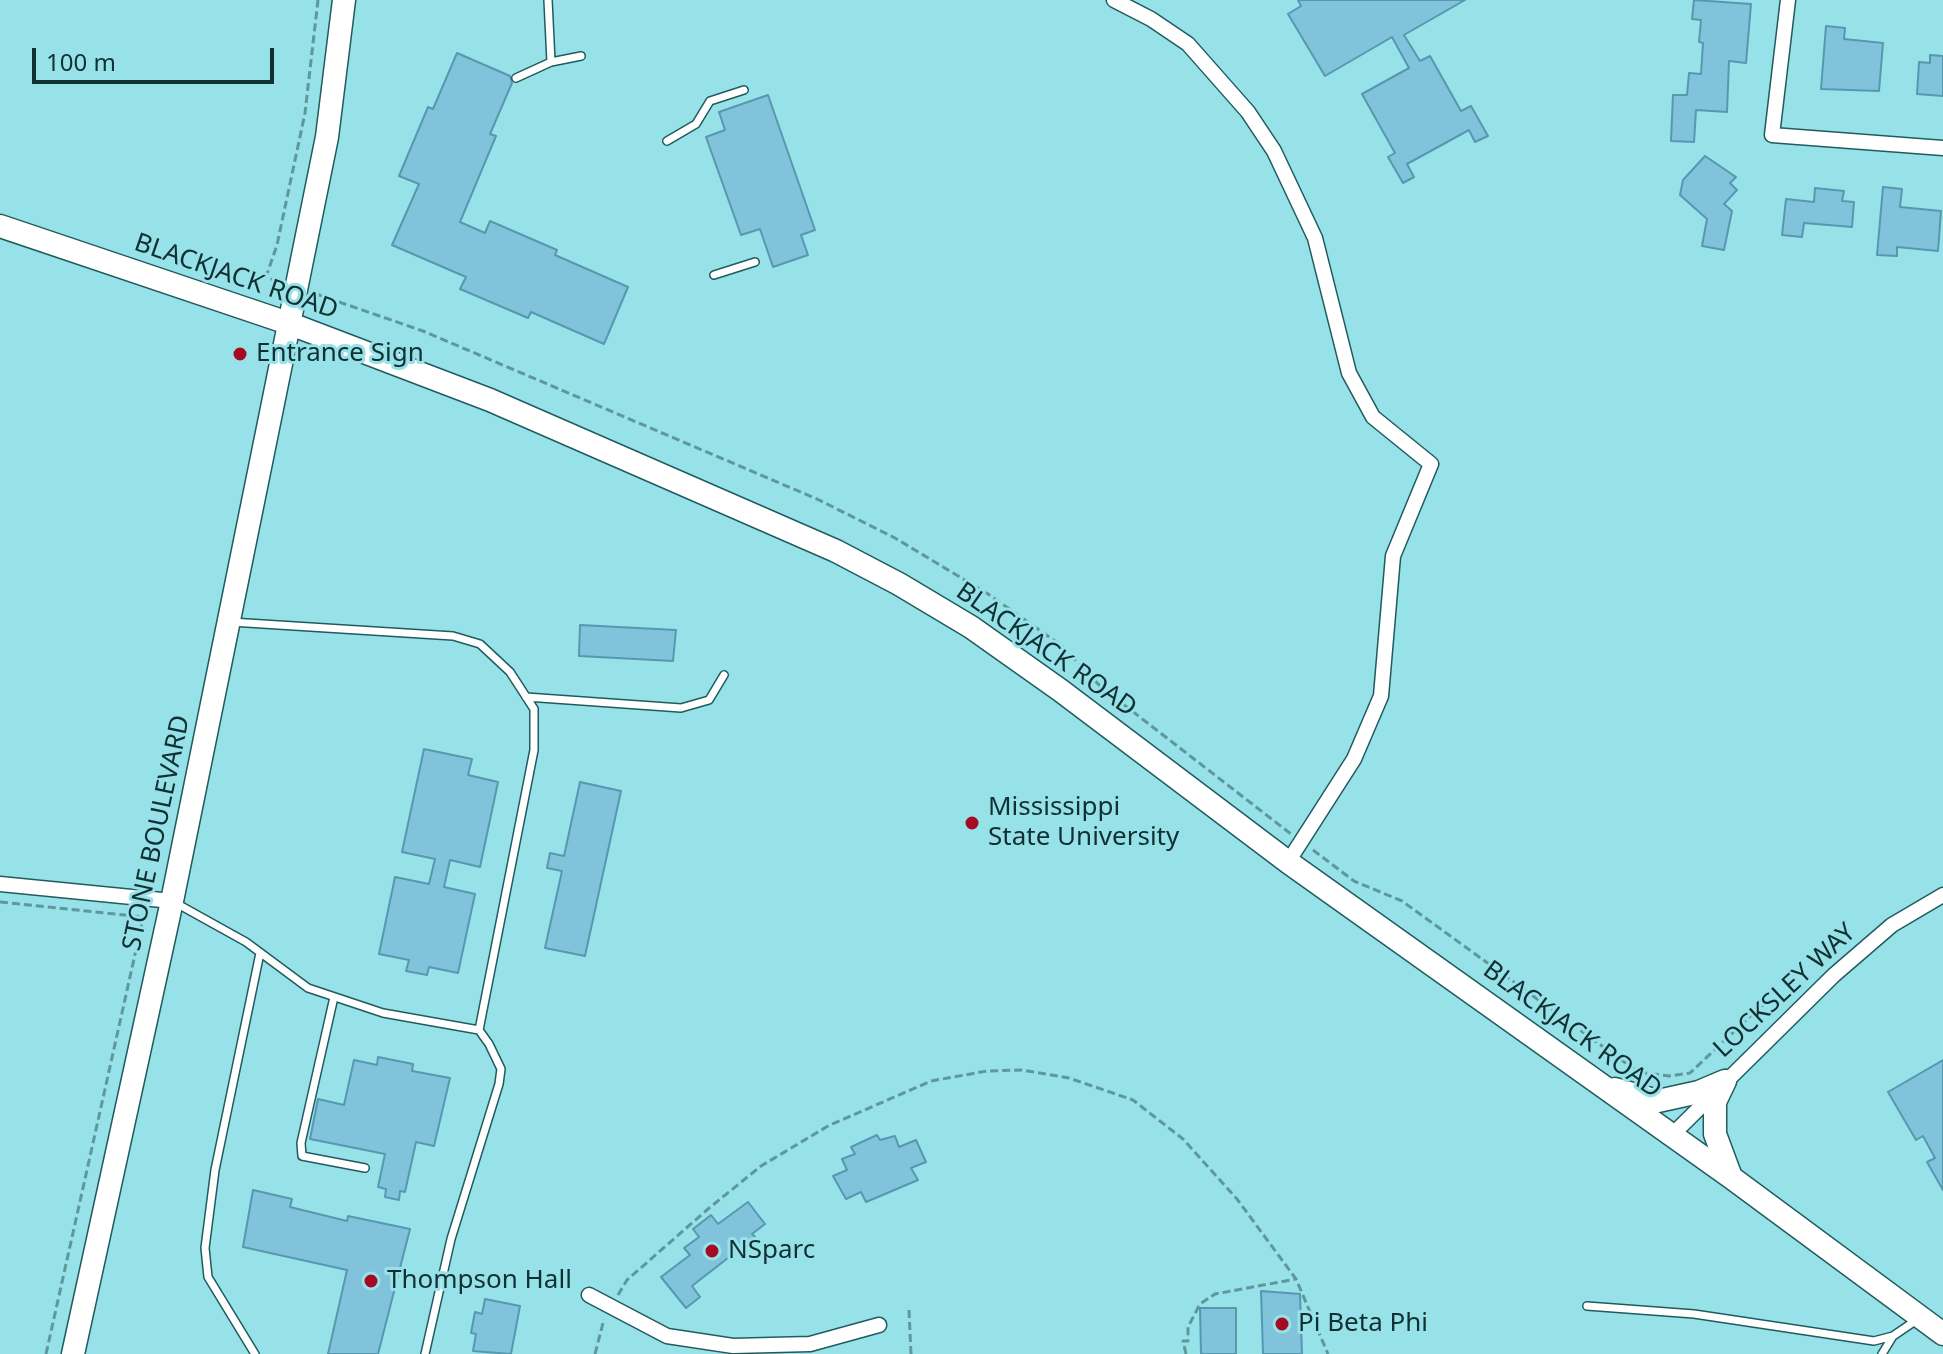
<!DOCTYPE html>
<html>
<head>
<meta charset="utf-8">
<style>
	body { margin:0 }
	#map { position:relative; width:1943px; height:1354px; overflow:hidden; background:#96e2e8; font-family:"Noto Sans",sans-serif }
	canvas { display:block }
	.scale { position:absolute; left:32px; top:48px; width:242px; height:36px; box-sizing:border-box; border:4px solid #103033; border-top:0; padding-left:10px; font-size:24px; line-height:28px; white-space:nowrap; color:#103033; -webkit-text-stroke:6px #96e2e8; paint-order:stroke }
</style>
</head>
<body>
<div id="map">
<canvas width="1943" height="1354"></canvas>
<div class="scale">100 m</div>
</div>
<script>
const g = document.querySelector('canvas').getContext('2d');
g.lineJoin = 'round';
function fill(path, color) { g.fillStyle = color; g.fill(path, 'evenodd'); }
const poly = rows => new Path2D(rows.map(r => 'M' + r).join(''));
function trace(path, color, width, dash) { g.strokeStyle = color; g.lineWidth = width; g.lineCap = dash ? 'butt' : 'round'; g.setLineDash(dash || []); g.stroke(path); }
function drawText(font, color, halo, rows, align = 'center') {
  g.font = font + ' "Noto Sans",sans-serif'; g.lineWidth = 6; g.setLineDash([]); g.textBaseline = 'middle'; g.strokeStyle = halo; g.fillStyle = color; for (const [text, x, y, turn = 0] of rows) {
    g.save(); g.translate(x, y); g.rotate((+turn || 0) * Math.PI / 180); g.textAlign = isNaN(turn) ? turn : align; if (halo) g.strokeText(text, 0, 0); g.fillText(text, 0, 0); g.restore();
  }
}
const building = poly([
	[1298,0,1465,0,1404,35,1420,61,1430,56,1461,111,1471,106,1488,136,1475,142,1469,130,1407,164,1414,177,1403,183,1388,157,1395,153,1362,94,1409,68,1392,37,1325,76,1288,14,1301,6,1298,0],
	[1694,0,1751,4,1746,63,1729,61,1727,112,1696,110,1694,142,1671,141,1673,95,1687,95,1689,73,1701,74,1703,43,1699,42,1701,20,1692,19,1694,0],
	[1826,26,1845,28,1844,39,1883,43,1879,91,1821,89,1826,26],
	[457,53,510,76,512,83,490,134,496,136,460,222,485,233,490,221,557,250,555,255,628,287,604,344,531,312,528,318,460,289,466,277,392,245,419,184,399,176,428,107,433,109,457,53],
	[1930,55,1943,56,1943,96,1917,94,1919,62,1930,63,1930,55],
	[768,95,815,230,801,235,808,255,773,267,760,229,741,235,706,137,725,130,719,112,768,95],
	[1705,156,1736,177,1730,183,1737,190,1724,204,1732,211,1724,250,1702,246,1707,219,1680,195,1683,180,1705,156],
	[1883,187,1902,189,1900,207,1941,211,1938,251,1897,247,1897,256,1877,255,1883,187],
	[1815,188,1844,191,1842,201,1854,202,1852,227,1804,223,1802,237,1782,235,1786,199,1814,202,1815,188],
	[580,625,676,630,673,661,579,656,580,625],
	[424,749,472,759,468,775,498,782,480,867,450,860,444,887,475,894,458,973,429,967,427,975,406,971,409,960,379,954,395,877,429,884,435,859,402,852,424,749],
	[580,782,621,791,585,956,545,948,562,871,547,868,550,853,564,856,580,782],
	[378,1057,413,1064,412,1071,450,1078,434,1146,416,1142,405,1192,400,1191,399,1200,385,1197,386,1189,378,1187,385,1154,310,1139,318,1099,344,1105,354,1060,377,1065,378,1057],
	[1943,1060,1943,1190,1927,1162,1935,1158,1923,1136,1916,1140,1888,1092,1943,1060],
	[877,1135,880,1140,895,1136,899,1147,916,1140,926,1162,911,1168,918,1180,866,1202,861,1192,846,1199,833,1176,847,1170,842,1159,855,1154,851,1147,877,1135],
	[253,1190,292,1199,290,1207,347,1221,348,1216,410,1229,378,1354,328,1354,347,1270,243,1247,253,1190],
	[748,1202,765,1224,752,1234,755,1237,692,1286,700,1297,686,1308,661,1277,690,1255,684,1248,699,1237,693,1229,711,1215,718,1224,748,1202],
	[1261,1291,1300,1294,1302,1354,1263,1354,1261,1291],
	[485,1299,520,1306,511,1354,473,1351,476,1334,471,1333,475,1312,482,1314,485,1299],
	[1200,1308,1236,1308,1236,1354,1201,1354,1200,1308]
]);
fill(building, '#80c3db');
trace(building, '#5698af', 2);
const lane = poly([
	[548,0,551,62,581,56],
	[516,78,551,62],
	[667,141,696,124,710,101,744,90],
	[714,275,755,262],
	[231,622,453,636,480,644,510,672,534,709,534,750,479,1030],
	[526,697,681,708,709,700,724,675],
	[174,902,246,942,308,988,383,1013,479,1030,489,1044,501,1069,499,1084,451,1239,425,1354],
	[334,997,301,1143,302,1156,365,1168],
	[1587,1306,1694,1314,1874,1341,1893,1336],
	[255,1354,208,1277,205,1248,215,1170,260,953],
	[1882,1354,1893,1336,1918,1319]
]);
const street = poly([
	[1114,0,1151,19,1188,44,1248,112,1274,151,1315,238,1349,373,1373,417,1431,464,1393,556,1381,696,1354,759,1288,862],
	[1788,0,1772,135,1943,148],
	[0,884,172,901],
	[1671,1136,1834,975,1892,925,1943,895],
	[589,1295,667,1336,733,1346,810,1344,879,1325]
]);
const secondary = poly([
	[0,226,288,323,490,400,836,551,899,584,971,627,1060,690,1288,862,1732,1178,1943,1334],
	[1725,1081,1715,1102,1715,1134,1731,1177],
	[1615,1089,1658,1101,1699,1092,1725,1081],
	[73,1354,172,901,327,137,344,0]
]);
trace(lane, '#205b5f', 10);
trace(street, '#205b5f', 17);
trace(secondary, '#205b5f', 25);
trace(poly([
	[278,282,266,277,277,245,305,113,318,0],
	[316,294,423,331,817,499,895,538,988,594,1062,646,1101,687,1291,834],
	[1313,850,1354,881,1402,901,1638,1072,1669,1076,1690,1073,1761,1006,1791,996],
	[0,902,144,917],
	[618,1295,627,1280,708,1209,761,1166,828,1126,931,1081,987,1071,1022,1070,1069,1078,1133,1100,1183,1139,1237,1199,1296,1279,1328,1354],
	[909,1310,911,1354],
	[46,1354,144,914],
	[595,1354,604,1319],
	[1186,1354,1183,1341,1188,1341,1188,1327,1200,1304,1215,1294,1296,1279]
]), '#5e979c', 3, [8, 4]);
trace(lane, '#fff', 7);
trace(street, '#fff', 14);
trace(secondary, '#fff', 22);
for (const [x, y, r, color] of [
	[240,354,8,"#a50a23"],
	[972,823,8,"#a50a23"],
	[712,1251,8,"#a50a23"],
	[371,1281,8,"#a50a23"],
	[1282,1324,8,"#a50a23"]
]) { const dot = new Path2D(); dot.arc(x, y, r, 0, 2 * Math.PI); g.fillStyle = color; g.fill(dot); trace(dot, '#96e2e8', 3); }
drawText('26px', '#103033', '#96e2e8', [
	["BLACKJACK ROAD",236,277,19],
	["BLACKJACK ROAD",1046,650,35],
	["STONE BOULEVARD",157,833,-78],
	["LOCKSLEY WAY",1785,991,-43],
	["BLACKJACK ROAD",1572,1030,36]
]);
drawText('26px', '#103033', '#96e2e8', [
	["Entrance Sign",256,354],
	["Mississippi",988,808],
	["State University",988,838],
	["NSparc",728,1251],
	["Thompson Hall",387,1281],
	["Pi Beta Phi",1298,1324]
], 'left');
</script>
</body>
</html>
